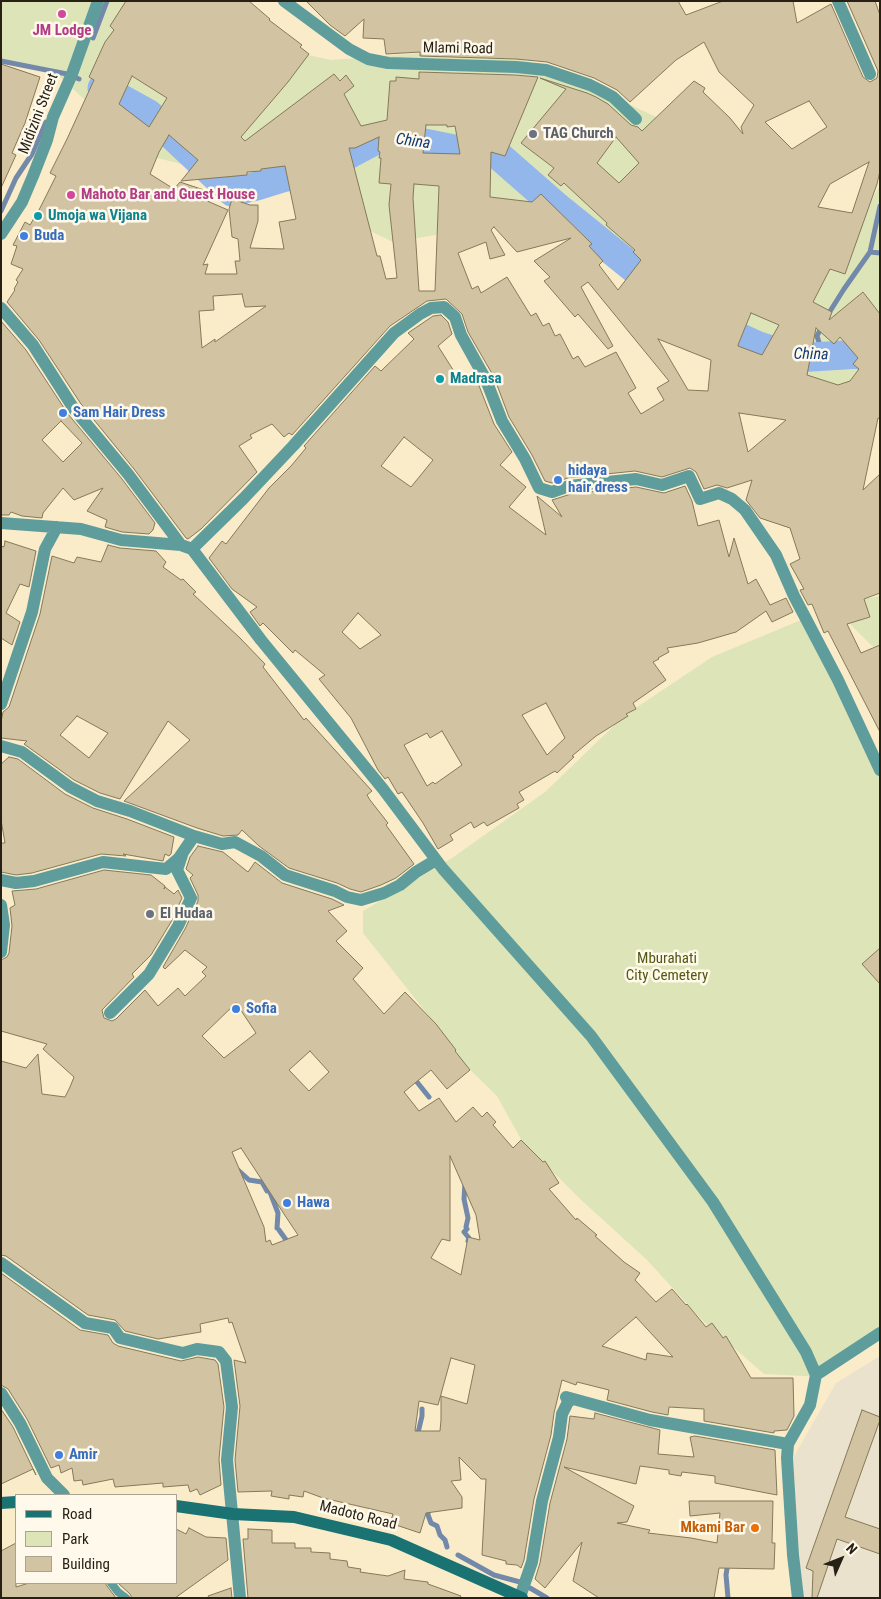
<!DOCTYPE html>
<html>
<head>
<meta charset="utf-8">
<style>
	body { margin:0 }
	#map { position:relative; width:881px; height:1599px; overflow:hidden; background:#faecc9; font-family:"Roboto Condensed",sans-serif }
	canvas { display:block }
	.frame { position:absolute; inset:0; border:2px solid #262114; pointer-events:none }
	.legend { position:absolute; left:15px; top:1494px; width:162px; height:90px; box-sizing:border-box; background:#fff9eb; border:1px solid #a8a395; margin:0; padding:6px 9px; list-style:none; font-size:15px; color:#262114 }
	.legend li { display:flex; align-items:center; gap:10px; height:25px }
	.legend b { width:25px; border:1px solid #a8a395 }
	.north { position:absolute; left:816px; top:1534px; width:50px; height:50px; -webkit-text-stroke:4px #fff9eb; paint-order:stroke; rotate:46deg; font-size:14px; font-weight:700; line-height:20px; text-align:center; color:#262114 }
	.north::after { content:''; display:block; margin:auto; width:18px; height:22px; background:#262114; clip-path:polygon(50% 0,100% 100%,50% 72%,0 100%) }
</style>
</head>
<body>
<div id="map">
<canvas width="881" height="1599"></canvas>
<div class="frame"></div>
<ul class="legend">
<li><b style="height:6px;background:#1a7272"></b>Road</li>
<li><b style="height:14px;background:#dde5b8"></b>Park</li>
<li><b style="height:14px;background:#d2c4a2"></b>Building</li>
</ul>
<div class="north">N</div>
</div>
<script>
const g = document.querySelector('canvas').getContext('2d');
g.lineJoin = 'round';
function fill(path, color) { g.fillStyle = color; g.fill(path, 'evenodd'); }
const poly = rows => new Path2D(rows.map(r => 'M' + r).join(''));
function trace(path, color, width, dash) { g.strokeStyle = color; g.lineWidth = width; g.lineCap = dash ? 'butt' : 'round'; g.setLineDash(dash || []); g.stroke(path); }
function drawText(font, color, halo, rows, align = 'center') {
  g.font = font + ' "Roboto Condensed",sans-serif'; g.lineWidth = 5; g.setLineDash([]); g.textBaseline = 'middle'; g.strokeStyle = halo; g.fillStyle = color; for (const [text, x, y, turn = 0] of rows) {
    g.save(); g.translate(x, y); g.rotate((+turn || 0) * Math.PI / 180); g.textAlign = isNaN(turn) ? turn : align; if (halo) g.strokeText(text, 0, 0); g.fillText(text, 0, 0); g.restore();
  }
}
fill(poly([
	[880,1356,880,1598,802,1598,793,1458,836,1383]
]), '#ebe2cd');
fill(poly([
	[1,1,183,1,254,43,331,60,487,48,554,70,698,136,853,234,880,185,880,414,790,378,598,242,497,225,393,242,282,189,145,155,50,68,1,59],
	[880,596,880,648,872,646,847,621,865,599],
	[806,618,880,771,880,1327,822,1377,764,1374,703,1321,647,1260,579,1198,522,1141,497,1096,461,1061,440,1030,363,933,363,911,452,858,545,792,625,715,712,657]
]), '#dde5b8');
trace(poly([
	[93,38,107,1],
	[1,61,67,74,79,79],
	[1,211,16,178,32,154,46,122],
	[870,252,880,253],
	[827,316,844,289,870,252,880,206],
	[822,326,817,336,823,355],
	[413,1077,429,1097],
	[238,1170,249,1180,262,1182,267,1191],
	[465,1183,464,1199,468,1218,466,1227],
	[270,1192,278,1213,277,1228],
	[467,1229,464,1232,469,1238,468,1241],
	[279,1230,289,1244],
	[417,1437,422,1416,422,1409],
	[428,1508,428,1515,431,1523,437,1526,440,1535,445,1540,447,1547],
	[458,1555,494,1575,520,1582],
	[728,1562,726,1575,728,1598],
	[530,1588,547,1598]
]), '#7289aa', 5);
trace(poly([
	[102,88,149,114,232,192,257,186,321,166,338,158,346,156,378,139,409,140,459,150,491,149,555,205,664,293],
	[715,326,756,345,796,358,860,354,880,366]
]), '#93b6eb', 29);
const building = poly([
	[126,1,249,1,270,19,269,20,302,45,300,47,309,54,288,82,241,137,245,141,334,74,340,81,346,75,354,86,344,94,361,126,387,120,390,81,396,81,396,77,419,79,419,72,515,75,538,77,505,156,491,152,490,197,532,202,541,194,592,244,589,246,603,261,599,265,618,290,641,260,633,252,635,250,606,225,607,223,564,183,561,186,548,175,554,168,521,143,566,89,540,78,587,93,596,97,608,104,631,125,638,127,642,131,694,81,705,88,703,92,730,118,743,134,741,127,754,105,719,72,704,42,676,60,630,102,617,90,594,78,547,62,516,59,420,56,420,52,386,54,384,39,363,38,364,19,345,36,330,25,306,1,678,1,686,15,723,1,793,1,797,23,831,4,863,77,870,82,877,78,878,71,847,1,875,1,880,15,880,171,877,184,845,274,830,269,813,302,832,312,829,320,863,292,880,314,880,419,878,418,863,490,880,474,880,593,864,599,870,617,847,624,861,653,880,645,880,732,828,631,824,633,812,604,808,605,801,592,800,590,804,589,790,564,800,559,790,528,760,518,746,500,752,480,727,488,717,485,704,489,696,472,690,468,662,477,635,471,568,478,552,483,545,481,532,455,509,417,494,377,468,332,462,314,446,299,427,301,390,326,292,435,289,433,284,437,272,424,250,435,252,438,239,446,257,472,201,529,188,539,186,538,134,469,81,404,39,340,7,302,15,290,14,289,18,282,16,280,23,269,11,264,17,246,13,245,25,222,30,225,40,208,56,176,50,173,67,139,94,80,89,77,105,42,114,30,110,26,126,1],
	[132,76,167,98,149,127,119,104,132,76],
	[809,101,827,127,792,149,765,122,809,101],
	[426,125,447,125,447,127,455,126,460,154,423,153,426,125],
	[169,135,198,160,181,181,247,175,247,172,261,171,261,169,285,166,296,219,279,222,284,249,250,248,258,221,258,205,250,205,232,199,229,209,232,237,238,239,240,261,235,261,237,274,205,274,208,264,203,265,228,210,198,197,204,190,180,182,174,189,150,174,159,152,169,135],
	[379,137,378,151,380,152,379,158,381,158,379,183,391,184,389,205,397,278,386,279,380,256,377,256,349,148,355,148,379,137],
	[616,137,639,163,619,183,597,163,616,137],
	[869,162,852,213,818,207,830,184,869,162],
	[414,184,439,186,435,291,419,291,413,198,414,184],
	[494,227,517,252,571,238,534,261,550,277,544,281,575,317,578,314,608,349,613,346,581,287,588,282,669,381,657,388,664,400,641,414,628,393,636,388,616,352,585,367,578,356,573,359,560,334,555,336,549,323,543,326,536,313,531,316,507,277,481,293,478,286,472,289,458,253,486,242,490,259,505,255,491,230,494,227],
	[242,294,245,307,266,306,215,342,215,339,202,348,199,311,214,310,213,296,242,294],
	[751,313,779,325,762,355,738,346,738,345,751,313],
	[816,328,834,344,840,337,858,358,853,364,859,369,850,381,838,385,807,375,816,328],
	[658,339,711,360,708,391,688,390,658,339],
	[739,413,786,420,748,452,739,413],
	[1,64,40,77,25,123,12,153,16,155,1,188,1,64],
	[441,315,448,322,452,334,438,346,462,384,476,378,494,424,512,452,500,465,526,487,509,507,546,535,537,496,562,517,552,500,571,494,636,487,664,493,685,486,692,501,698,526,719,520,729,557,734,538,748,584,756,579,770,605,786,598,793,612,772,622,766,611,736,632,698,643,667,648,669,652,658,658,659,659,653,662,666,680,633,703,636,709,626,714,628,716,596,736,572,756,574,757,557,773,555,771,519,792,524,800,517,804,519,808,487,826,484,822,474,828,471,822,450,835,453,840,438,849,423,823,402,792,398,794,388,777,385,779,378,770,351,718,319,679,325,675,295,650,293,653,263,623,260,626,250,612,257,607,232,589,209,558,222,541,226,544,269,488,291,466,306,448,304,446,375,366,381,371,414,339,408,333,433,316,441,315],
	[404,437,433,460,411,487,381,466,404,437],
	[358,613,381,635,360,649,342,632,358,613],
	[546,703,565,738,547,755,522,715,546,703],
	[442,731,462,765,435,784,433,782,427,786,404,745,427,733,430,738,442,731],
	[1,321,26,350,68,414,122,479,155,523,153,530,149,534,122,532,105,527,107,520,87,511,103,488,74,500,63,488,43,513,42,518,22,516,11,512,9,515,1,515,1,321],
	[61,421,82,443,63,462,42,440,61,421],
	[5,541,36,551,29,587,20,584,6,613,20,622,12,645,1,638,1,546,4,547,5,541],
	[108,545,120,548,156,551,166,562,163,567,181,580,183,579,196,592,193,594,240,638,265,664,263,667,304,720,306,718,372,791,367,795,370,800,388,823,386,825,414,864,396,878,381,885,361,892,350,889,337,883,289,868,259,846,242,830,238,835,223,836,197,828,124,801,190,740,168,721,120,799,100,793,74,780,24,744,27,741,1,738,1,722,3,712,9,707,40,614,52,556,74,563,77,557,101,562,108,545],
	[77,716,108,733,89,758,60,735,77,716],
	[9,757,18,759,65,794,93,808,127,819,174,837,171,854,169,856,165,854,163,861,123,854,126,856,101,854,32,873,16,875,1,872,1,843,5,843,1,820,1,764,9,757],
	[198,846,223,852,248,872,255,862,282,883,332,899,344,905,328,911,347,931,336,941,363,968,353,979,384,1014,405,992,436,1024,456,1050,455,1051,470,1070,447,1089,431,1070,404,1092,419,1111,439,1098,456,1122,473,1107,482,1117,487,1112,496,1122,493,1125,513,1148,521,1140,543,1162,545,1161,559,1183,549,1189,576,1220,577,1218,597,1235,595,1236,624,1262,640,1273,635,1280,656,1302,672,1289,686,1305,687,1304,706,1327,712,1323,723,1338,726,1336,751,1378,793,1378,794,1416,787,1430,774,1431,774,1433,704,1421,704,1409,669,1407,668,1415,652,1412,607,1400,609,1390,577,1382,576,1385,562,1380,554,1413,551,1435,534,1499,524,1560,521,1568,517,1565,506,1564,506,1561,482,1555,486,1479,481,1479,459,1457,461,1480,451,1481,462,1497,462,1508,426,1513,420,1533,390,1523,393,1514,323,1498,304,1491,303,1497,289,1495,289,1499,271,1496,272,1491,238,1492,235,1460,240,1406,234,1360,246,1363,232,1322,229,1323,228,1318,200,1324,201,1332,158,1339,125,1331,115,1320,88,1315,6,1256,1,1255,1,1061,26,1068,38,1054,42,1094,65,1097,70,1087,74,1077,43,1049,47,1044,1,1031,1,960,7,957,9,953,12,926,10,908,15,905,12,891,36,889,104,870,151,875,165,886,164,889,165,887,174,894,178,890,182,898,171,922,151,955,132,974,134,977,102,1010,104,1018,112,1021,116,1019,145,990,158,1006,178,988,185,996,206,976,202,972,207,967,185,950,165,969,163,967,185,929,198,901,198,895,190,878,193,875,186,869,190,857,198,846],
	[236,1003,256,1033,224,1058,202,1036,236,1003],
	[310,1051,329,1072,309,1091,289,1070,310,1051],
	[241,1148,286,1217,298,1235,272,1245,270,1240,266,1242,264,1227,232,1152,241,1148],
	[450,1156,476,1215,480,1240,468,1237,461,1275,431,1258,442,1239,450,1241,450,1156],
	[636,1317,673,1357,647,1353,646,1360,602,1346,636,1317],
	[451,1358,475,1365,467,1404,441,1396,441,1420,440,1431,415,1431,419,1401,438,1405,451,1358],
	[880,948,880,984,862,964,880,948],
	[1,1273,80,1330,108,1335,113,1343,118,1346,181,1361,198,1357,215,1360,218,1364,224,1407,219,1459,221,1485,200,1495,197,1489,190,1492,188,1485,163,1487,163,1483,115,1487,113,1479,83,1485,82,1480,74,1481,72,1468,61,1473,59,1465,51,1468,27,1419,8,1389,1,1385,1,1273],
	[1,1409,13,1427,36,1475,33,1469,1,1484,1,1409],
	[862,1410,880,1417,880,1420,845,1517,880,1529,880,1554,837,1539,817,1598,812,1598,813,1571,806,1568,862,1410],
	[595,1413,660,1430,658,1454,694,1457,690,1437,695,1436,775,1450,777,1495,715,1483,715,1476,682,1472,681,1476,669,1474,669,1470,640,1466,636,1484,564,1467,634,1506,627,1522,617,1523,650,1530,648,1533,691,1538,717,1543,720,1513,690,1516,689,1501,773,1501,772,1543,775,1543,774,1569,719,1568,714,1598,599,1598,573,1581,582,1542,545,1588,535,1579,540,1563,550,1503,567,1439,570,1416,594,1419,595,1413],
	[189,1528,206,1537,226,1538,228,1560,175,1598,132,1598,130,1594,118,1583,176,1583,176,1529,186,1534,189,1528],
	[248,1529,272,1530,272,1543,295,1543,295,1548,311,1548,311,1552,330,1553,330,1559,347,1561,348,1567,361,1569,360,1572,388,1576,405,1570,404,1579,428,1582,428,1584,461,1596,460,1598,248,1598,243,1539,248,1539,248,1529],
	[16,1543,16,1587,29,1583,105,1583,107,1586,116,1598,1,1598,1,1551,16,1543],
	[231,1588,232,1598,209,1598,208,1596,231,1588]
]);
fill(building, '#d2c4a2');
trace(building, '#857959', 1);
trace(poly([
	[111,1583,118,1592,126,1598]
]), '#5e9d9c', 8);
trace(poly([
	[284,1,349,49,368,59,388,63,516,67,546,70,590,85,600,90,613,97,636,119],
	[838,1,870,74],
	[1,234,22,202,33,176,47,140,53,117,72,74,98,1],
	[1,308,33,345,74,409,128,474,181,545,192,549,261,640,383,789,443,869,591,1036,713,1202,806,1352,816,1375,810,1405,788,1444,787,1458,793,1555,798,1598],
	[1,523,81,529,121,540,181,545],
	[192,549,244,498,293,446,394,333,420,314,431,308,444,307,455,317,461,335,486,380,502,421,525,459,539,488,552,492,569,486,636,479,662,485,689,476,700,499,719,493,732,499,745,510,776,555,794,596,838,680,880,770],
	[1,704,32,612,45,549,57,527],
	[1,746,22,752,70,787,97,801,130,811,194,836,222,844,235,842,261,856,285,875,335,891,347,897,361,900,384,893,400,885,416,872,436,860],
	[1,880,16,883,34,881,103,862,166,869,179,858,194,836],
	[1,905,4,925,1,952],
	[110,1013,149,974,178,926,191,898,177,870,182,855],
	[1,1263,85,1323,113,1328,120,1338,183,1353,197,1349,219,1352,226,1361,232,1407,227,1460,240,1598],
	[816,1375,880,1333],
	[1,1393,20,1423,47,1478,64,1495],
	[520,1597,532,1562,542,1501,559,1437,562,1414,568,1402,571,1400,566,1397,650,1420,788,1444]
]), '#5e9d9c', 12);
trace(poly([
	[1,1503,16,1502],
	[176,1506,233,1514,294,1517,391,1540,522,1598]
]), '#1a7272', 12);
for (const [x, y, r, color] of [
	[62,14,5,"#d1479c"],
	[533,134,5,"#6b7280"],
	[71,195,5,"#d1479c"],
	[38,216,5,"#0f9aa8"],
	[24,236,5,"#3f7fe0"],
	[440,379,5,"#0f9aa8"],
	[63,413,5,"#3f7fe0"],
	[558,480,5,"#3f7fe0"],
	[150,914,5,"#6b7280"],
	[236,1009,5,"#3f7fe0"],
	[287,1203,5,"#3f7fe0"],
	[59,1455,5,"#3f7fe0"],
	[755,1528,5,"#e8710a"]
]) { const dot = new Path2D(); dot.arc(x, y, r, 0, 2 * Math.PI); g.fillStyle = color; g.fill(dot); trace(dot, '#fff9eb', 2); }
drawText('bold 15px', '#b23c85', '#fff9eb', [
	["JM Lodge",62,31],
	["Mahoto Bar and Guest House",81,195,"left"]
]);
drawText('15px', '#262114', '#fff9eb', [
	["Mlami Road",458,49,1],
	["Midizini Street",39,114,-69],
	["Madoto Road",358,1516,14]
]);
drawText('bold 15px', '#5b616d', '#fff9eb', [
	["TAG Church",543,134],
	["El Hudaa",160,914]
], 'left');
drawText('bold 15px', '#0d838f', '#fff9eb', [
	["Umoja wa Vijana",48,216],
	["Madrasa",450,379]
], 'left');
drawText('bold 15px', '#366cbe', '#fff9eb', [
	["Buda",34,236],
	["Sam Hair Dress",73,413],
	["hidaya",568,471],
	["hair dress",568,488],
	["Sofia",246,1009],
	["Hawa",297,1203],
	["Amir",69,1455]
], 'left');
drawText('15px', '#515911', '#fff9eb', [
	["Mburahati",667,959],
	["City Cemetery",667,976]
]);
drawText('bold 15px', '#c56008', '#fff9eb', [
	["Mkami Bar",745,1528]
], 'right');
drawText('italic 16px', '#103b79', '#fff9eb', [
	["China",413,142,8],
	["China",811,355,1]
]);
</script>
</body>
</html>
